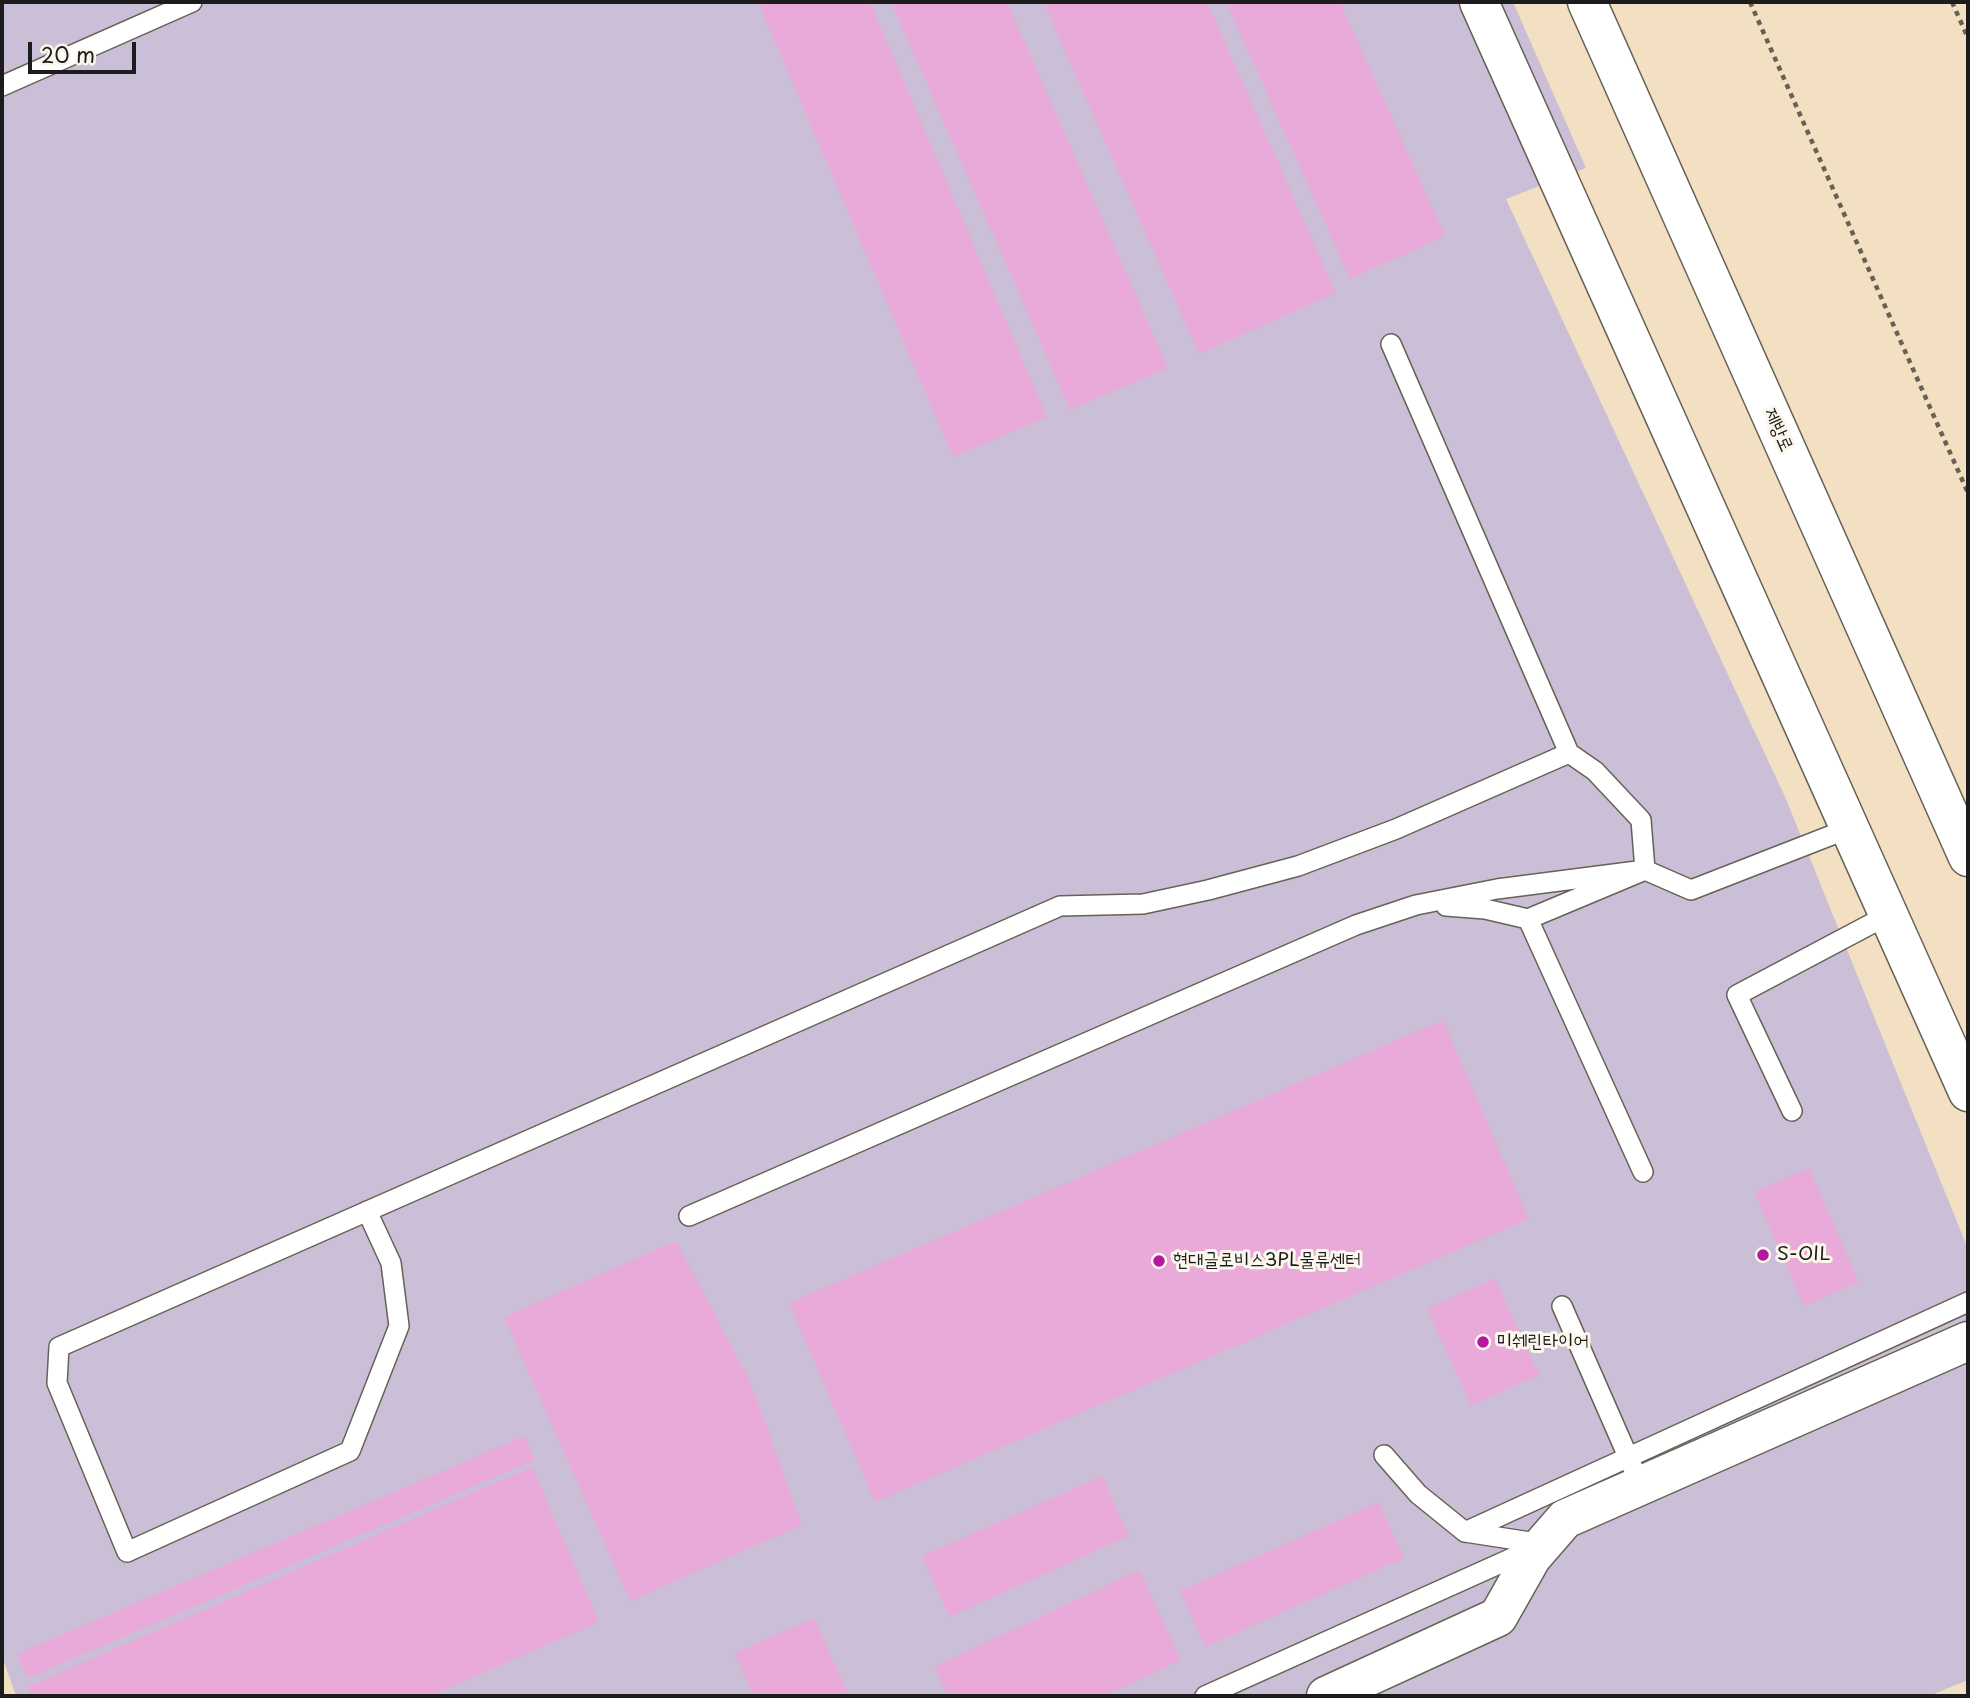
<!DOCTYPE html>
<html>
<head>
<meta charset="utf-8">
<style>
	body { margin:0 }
	#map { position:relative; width:1970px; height:1698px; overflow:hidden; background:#f3e0c2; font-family:"Playpen Sans",sans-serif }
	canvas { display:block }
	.frame { position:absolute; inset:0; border:4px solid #1c1c1c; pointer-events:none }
	.scale { position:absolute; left:28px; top:42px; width:108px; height:32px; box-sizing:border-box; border:4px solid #1c1c1c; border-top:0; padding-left:9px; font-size:21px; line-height:24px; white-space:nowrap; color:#1c1c1c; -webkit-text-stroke:5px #fbf7ec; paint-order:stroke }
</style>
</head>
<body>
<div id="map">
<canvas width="1970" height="1698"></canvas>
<div class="frame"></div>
<div class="scale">20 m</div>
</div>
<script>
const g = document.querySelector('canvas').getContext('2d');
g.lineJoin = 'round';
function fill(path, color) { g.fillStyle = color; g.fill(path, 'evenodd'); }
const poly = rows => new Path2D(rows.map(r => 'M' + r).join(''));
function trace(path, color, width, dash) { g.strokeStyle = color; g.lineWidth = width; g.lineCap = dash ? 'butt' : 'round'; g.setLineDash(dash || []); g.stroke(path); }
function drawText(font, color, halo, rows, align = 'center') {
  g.font = font + ' "Playpen Sans","Poor Story",sans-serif'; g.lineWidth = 6; g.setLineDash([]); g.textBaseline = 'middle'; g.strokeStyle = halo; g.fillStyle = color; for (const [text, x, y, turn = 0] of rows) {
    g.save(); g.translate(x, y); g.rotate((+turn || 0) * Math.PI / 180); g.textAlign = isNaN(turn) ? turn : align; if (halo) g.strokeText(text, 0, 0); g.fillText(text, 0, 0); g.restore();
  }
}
fill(poly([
	[2,2,1513,2,1586,168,1506,199,1786,799,1968,1249,1968,1680,1929,1696,16,1696,2,1656]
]), '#cabfd6');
fill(poly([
	[758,2,870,2,1047,417,953,457],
	[891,2,1007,2,1168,368,1070,410],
	[1043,2,1207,2,1336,293,1199,354],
	[1226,2,1340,2,1445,236,1350,279],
	[1443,1020,1529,1219,875,1502,789,1303],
	[1809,1168,1859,1282,1804,1306,1754,1192],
	[676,1241,750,1381,802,1525,630,1601,504,1317],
	[1495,1278,1539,1375,1471,1406,1427,1309],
	[524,1436,535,1460,28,1678,17,1654],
	[532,1467,599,1622,430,1696,32,1696,27,1687],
	[1102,1476,1129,1536,949,1617,922,1556],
	[1379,1502,1404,1558,1205,1647,1180,1591],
	[1139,1570,1181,1660,1104,1696,948,1696,934,1667],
	[814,1618,849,1696,754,1696,734,1653]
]), '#e9aad9');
const lane = poly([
	[2,86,192,2],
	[1446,906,1485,909,1528,919],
	[1792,1111,1737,995,1888,915],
	[1643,1172,1528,919,1645,870,1691,890,1850,828],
	[367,1211,391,1263,399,1326,350,1451,127,1552,57,1383,59,1347,1060,906,1143,904,1208,890,1298,866,1396,829,1569,753],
	[689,1216,1356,925,1416,905,1497,889,1645,870,1641,820,1595,771,1569,753,1391,344],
	[1562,1306,1633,1468],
	[1384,1455,1418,1494,1465,1532,1968,1302],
	[1465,1532,1543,1544],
	[1205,1696,1530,1550]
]);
const street = poly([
	[1326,1696,1498,1617,1532,1557,1565,1519,1968,1341]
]);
const secondary = poly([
	[1479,2,1968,1092],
	[1587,2,1968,857]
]);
trace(lane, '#676156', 22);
trace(street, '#676156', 41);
trace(secondary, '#676156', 41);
trace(poly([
	[1750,2,1968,493],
	[1952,2,1968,38]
]), '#676156', 4.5, [5, 5]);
trace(lane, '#fff', 19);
trace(street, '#fff', 38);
trace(secondary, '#fff', 38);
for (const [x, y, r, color] of [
	[1763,1255,7,"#b5179e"],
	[1159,1261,7,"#b5179e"],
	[1483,1342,7,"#b5179e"]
]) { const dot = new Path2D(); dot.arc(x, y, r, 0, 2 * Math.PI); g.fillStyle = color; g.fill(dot); trace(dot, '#fbf7ec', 2.5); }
drawText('19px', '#1c1c1c', '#fbf7ec', [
	["제방로",1778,430,66]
]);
drawText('19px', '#1c1c1c', '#fbf7ec', [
	["S-OIL",1777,1255],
	["현대글로비스3PL물류센터",1173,1261],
	["미쉐린타이어",1497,1342]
], 'left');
</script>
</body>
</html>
